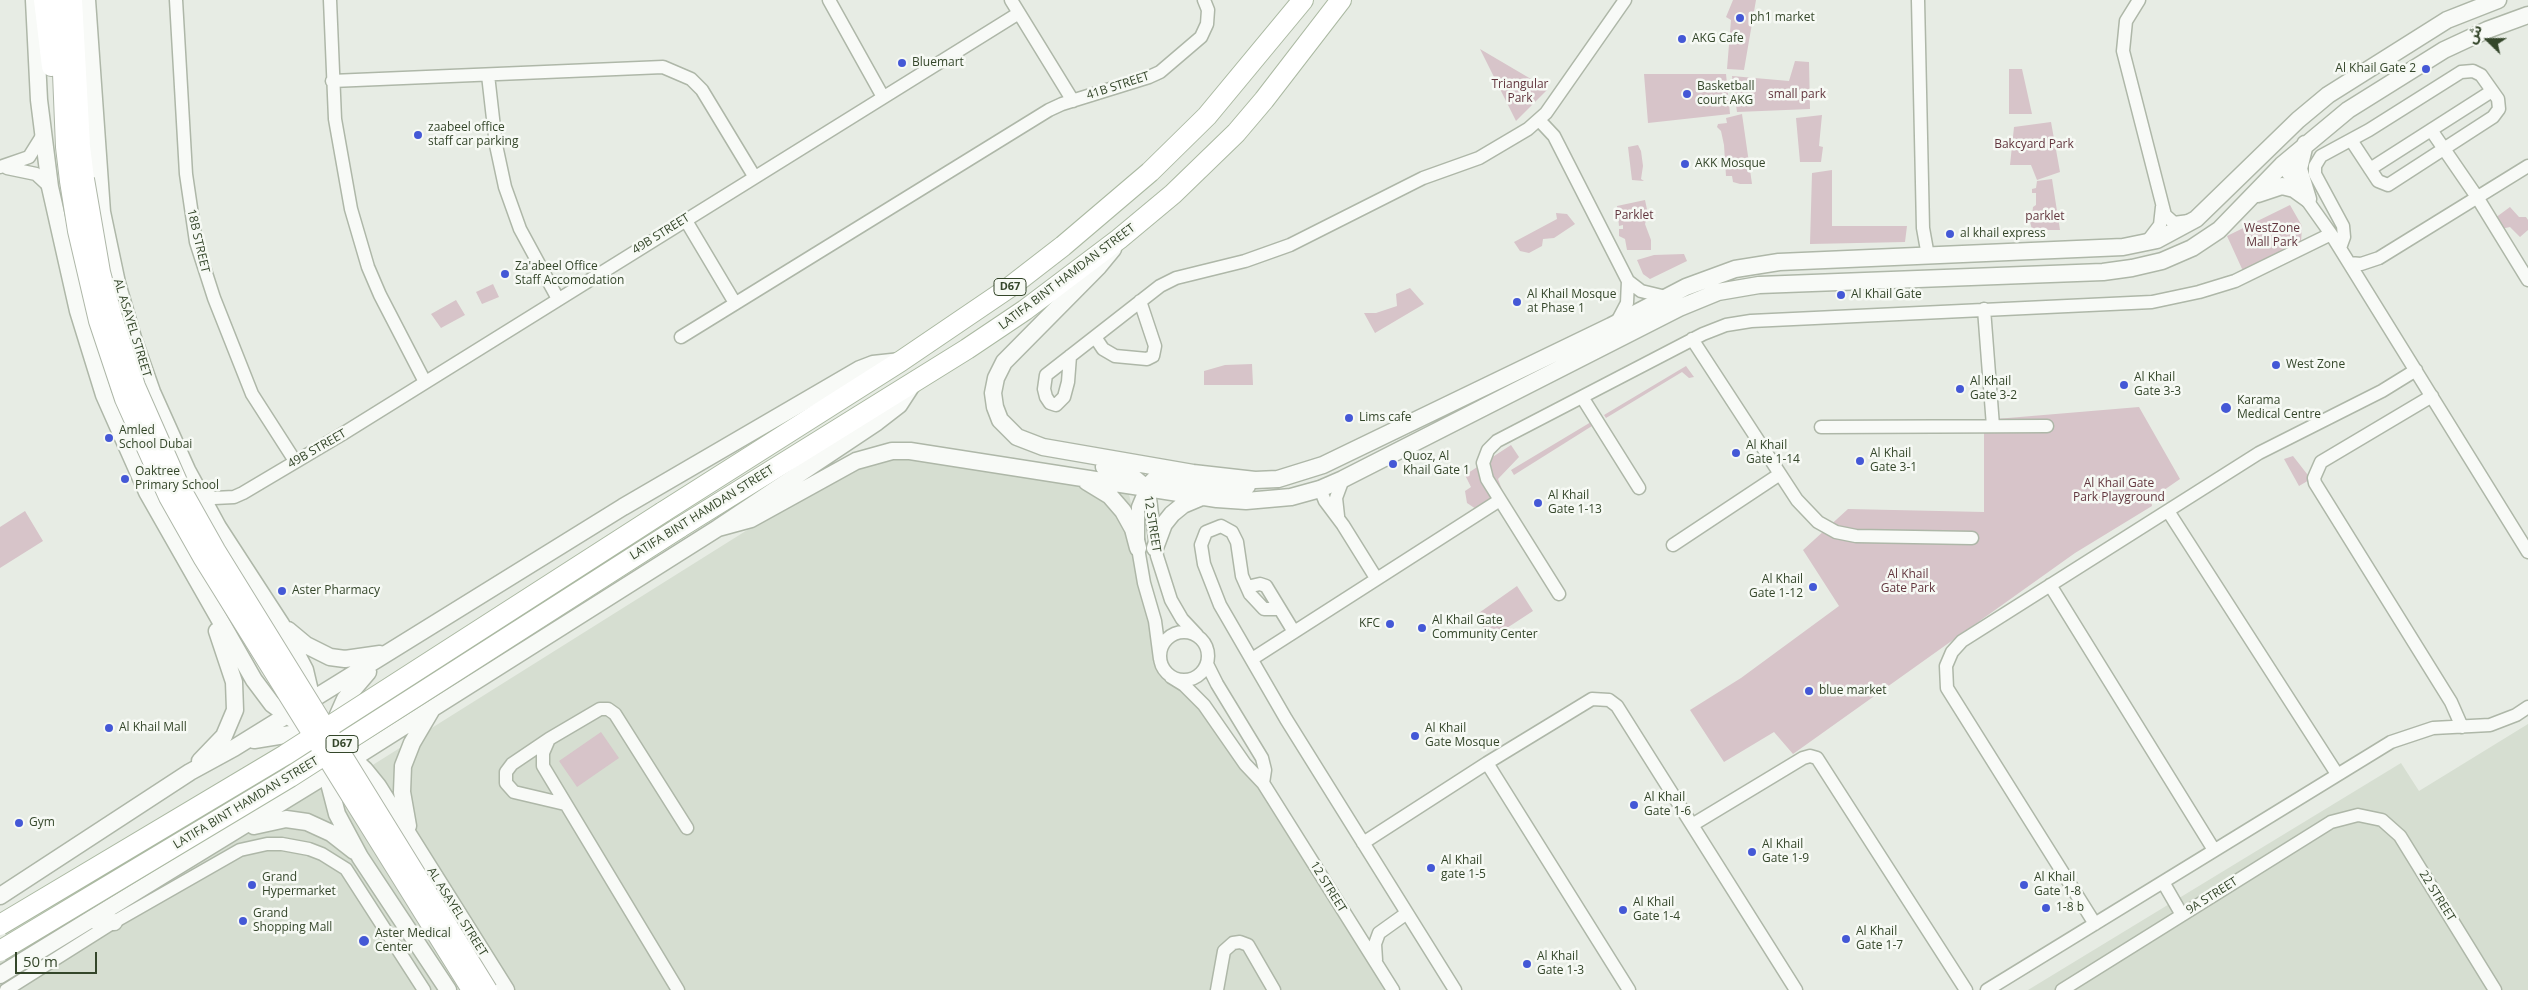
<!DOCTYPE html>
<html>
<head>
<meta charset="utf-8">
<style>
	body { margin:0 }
	#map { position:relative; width:2528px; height:990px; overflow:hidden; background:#e7ece4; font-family:"Open Sans","Noto Sans Arabic",sans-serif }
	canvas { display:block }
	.north { position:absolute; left:2463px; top:15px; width:50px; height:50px; -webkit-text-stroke:4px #f6f9f4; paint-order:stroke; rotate:292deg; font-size:14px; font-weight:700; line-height:20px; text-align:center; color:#34462a }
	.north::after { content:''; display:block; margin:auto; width:18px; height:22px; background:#34462a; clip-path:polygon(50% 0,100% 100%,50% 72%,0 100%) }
	.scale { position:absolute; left:15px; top:952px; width:82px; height:22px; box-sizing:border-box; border:2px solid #34462a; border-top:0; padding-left:6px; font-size:15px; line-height:18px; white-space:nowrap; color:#34462a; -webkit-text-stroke:4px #f6f9f4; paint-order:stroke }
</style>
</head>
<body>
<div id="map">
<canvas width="2528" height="990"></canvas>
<div class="north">ش</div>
<div class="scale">50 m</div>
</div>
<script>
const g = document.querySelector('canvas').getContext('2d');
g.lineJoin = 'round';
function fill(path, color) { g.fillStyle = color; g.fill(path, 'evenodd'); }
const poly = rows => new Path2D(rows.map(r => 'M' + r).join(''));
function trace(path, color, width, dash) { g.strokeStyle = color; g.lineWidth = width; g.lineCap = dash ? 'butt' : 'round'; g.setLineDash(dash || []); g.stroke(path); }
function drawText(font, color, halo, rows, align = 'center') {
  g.font = font + ' "Open Sans",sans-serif'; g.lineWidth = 5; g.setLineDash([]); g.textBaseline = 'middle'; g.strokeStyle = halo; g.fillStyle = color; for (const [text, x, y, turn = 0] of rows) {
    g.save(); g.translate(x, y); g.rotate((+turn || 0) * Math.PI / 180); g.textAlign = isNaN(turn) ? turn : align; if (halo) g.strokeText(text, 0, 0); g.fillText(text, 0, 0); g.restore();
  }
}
fill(poly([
	[878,448,1128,490,1169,671,1335,886,1397,990,0,990,0,943,321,746,344,783],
	[2528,724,2528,990,2028,990,2401,763,2419,791]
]), '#d6ded1');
fill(poly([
	[1733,0,1756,0,1744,70,1727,69,1731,20,1726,17],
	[1480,49,1548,89,1516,121],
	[1795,61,1809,62,1810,109,1737,112,1732,76,1789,81],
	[2009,69,2022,69,2032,114,2009,114],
	[1644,74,1726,74,1730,114,1648,123],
	[1742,114,1752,184,1740,184,1733,182,1732,176,1726,176,1724,145,1721,131,1717,127,1718,124,1727,123,1726,118],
	[1822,115,1819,146,1823,147,1821,162,1800,162,1796,118],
	[2051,122,2060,172,2037,180,2031,165,2010,165,2014,127],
	[1638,145,1641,151,1643,166,1641,179,1644,181,1632,180,1628,147],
	[1832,170,1832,226,1907,226,1905,242,1810,244,1812,173],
	[2052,179,2060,230,2032,230,2029,217,2032,216,2033,207,2036,205,2036,193,2032,193,2032,189,2036,188,2037,181],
	[1645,200,1648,214,1645,224,1651,240,1651,250,1627,250,1625,239,1619,236,1619,229,1623,229,1623,225,1619,226,1617,206],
	[2290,205,2302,226,2301,243,2243,271,2227,236],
	[2510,207,2519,217,2526,217,2528,220,2528,230,2520,237,2510,227,2501,229,2495,218],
	[1556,213,1567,214,1575,224,1554,238,1543,239,1542,246,1529,253,1520,251,1514,242,1557,219],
	[1684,254,1687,261,1650,279,1643,274,1637,260,1654,255],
	[493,284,499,297,482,304,476,292],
	[1410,288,1424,304,1375,333,1364,313,1376,313,1397,306,1396,294],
	[456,300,465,315,441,328,431,314],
	[1252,364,1253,385,1204,385,1204,371,1225,365],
	[1686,366,1694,377,1689,378,1682,372,1606,418,1604,415],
	[2139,407,2180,479,2151,499,2152,506,2075,553,1793,754,1774,732,1724,762,1690,710,1741,678,1839,606,1803,550,1848,509,1984,512,1984,420],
	[1591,422,1592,426,1514,475,1511,470],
	[1511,445,1519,457,1498,479,1504,495,1479,511,1467,503,1465,491,1471,487,1465,475],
	[2293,456,2311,479,2299,486,2284,459],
	[25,511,43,541,0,568,0,527],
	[1517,586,1533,611,1490,639,1476,615],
	[601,732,619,758,577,787,559,761]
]), '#d7c4c9');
const minor = poly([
	[176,0,186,174,196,242,214,298,252,394,295,461],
	[330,0,335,119,351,209,368,267,380,295,425,382],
	[829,0,883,97],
	[1011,0,1073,101],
	[1918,0,1923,228,1928,256],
	[2139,0,2126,21,2123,51,2165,215,2174,223,2189,221],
	[488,75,496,145,505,187,520,229,558,299],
	[332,81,663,67,691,79,702,90,754,176],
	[1539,120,1554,136,1628,281,1627,303,1617,322],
	[2431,130,2477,197,2528,280],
	[2282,165,2331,234,2528,552],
	[0,167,29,157,44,133],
	[7,168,36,174,50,187],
	[2370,169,2492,91],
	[685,219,735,303],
	[2147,242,2160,225,2162,207],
	[2340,248,2344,237,2343,226,2315,174,2315,166,2321,156,2369,130,2461,72,2473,71,2481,75,2498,99,2499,109,2493,117,2388,185,2378,181,2351,140],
	[2349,263,2361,264,2379,258,2528,166],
	[1628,281,1641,291,1666,297],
	[1984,309,1993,426],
	[681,337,1049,110,1062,104,1149,77,1160,72,1201,37,1207,24,1208,10,1204,0],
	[1095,337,1103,349,1115,356,1147,359,1153,356,1155,346,1140,301],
	[1692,339,1797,500,1818,522,1836,532,1856,536,1972,538],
	[1070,356,1068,382,1064,397,1056,405,1050,403,1046,397,1044,389,1046,375,1160,286,1176,278,1245,261,1290,245,1423,178,1479,158,1528,129,1546,113,1625,0],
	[2432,396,2321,462,2314,478,2315,483,2451,702,2462,727],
	[1582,397,1639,488],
	[1821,427,2047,426],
	[1146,488,1138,507,1138,548,1144,583,1155,621,1160,659],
	[1146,488,1150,498,1157,556,1171,600,1182,619,1197,635],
	[197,489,214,498,234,497,243,493,344,433,1019,13],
	[1320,489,1325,501,1343,525,1376,578],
	[2168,511,2337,774],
	[1338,516,1336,498,1343,479],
	[1673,545,1780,474],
	[2050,585,2214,850],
	[1247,587,1260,584,1266,586,1294,632],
	[1559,594,1487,479,1483,463,1488,450,1497,441,1703,334,1726,325,1751,321,2152,302,2199,292,2235,281,2331,234],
	[1280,609,1264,609,1250,594,1242,576,1237,542,1232,532,1221,526,1206,532,1201,545,1204,564,1220,605,1286,719,1455,990],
	'1160 656a24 24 0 1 1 48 0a24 24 0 1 1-48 0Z',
	[1252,659,1500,500],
	[1207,664,1217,684,1262,758,1265,770,1263,783],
	[1171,677,1184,685,1204,705,1245,764,1263,783,1393,990],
	[549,739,543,753,543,766,678,990],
	[1487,763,1629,990],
	[565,804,514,792,506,783,506,772,512,764,549,739,600,709,608,709,615,714,687,828],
	[1692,825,1803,758,1810,756,1817,758,1966,990],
	[1363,843,1487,763,1592,699,1609,700,1617,706,1796,990],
	[2163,882,2182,915],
	[2095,924,1947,688,1946,666,1952,652,1962,641,2259,453,2382,391,2416,370],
	[1376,960,1375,944,1379,933,1407,913],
	[6,990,114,922,240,850,267,844,282,844,309,849,322,854,346,869,424,990],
	[1217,990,1224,951,1233,943,1240,942,1248,945,1274,990],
	[1987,990,2391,742,2433,728,2490,725,2516,715,2528,707],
	[2062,990,2331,822,2358,815,2382,820,2400,836,2495,990]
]);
const tertiary = poly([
	[34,0,39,100,50,187,78,311,104,395,147,492,254,680,272,704,294,720],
	[87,0,102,212,117,283,133,338,152,392,187,470,218,527,281,624,305,670,313,704],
	[2305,144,2299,169,2308,199],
	[2258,194,2282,186,2294,189,2308,199],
	[1113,249,1099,266,1004,362,996,378,993,393,995,407,1000,420,1017,437,1043,447,1193,473,1255,480,1278,479,1323,465,1611,326,1686,287,1735,269,1779,262,2123,247,2157,240,2196,219,2298,120,2328,95,2447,20,2498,0],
	[1104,467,1128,473,1146,488,1154,480,1161,479,1221,488,1247,486],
	[1087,482,1110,496,1123,511,1133,529,1138,548],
	[718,528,751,519,856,461,892,451,910,451,1217,499,1246,501,1291,497,1320,489,1343,479,1679,308,1718,292,1759,285,2103,272,2132,268,2162,261,2192,248,2219,230,2282,165,2348,110,2444,50,2487,30,2528,15],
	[1155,548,1164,524,1172,514,1183,505,1202,497],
	[288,630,306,645,330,657,345,659,380,654],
	[333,726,345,699,368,672],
	[254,740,291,734,311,733,320,738],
	[346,752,365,770,378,786,506,990],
	[200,761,224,736,235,710,234,682,217,631],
	[328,765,330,787,337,814,360,857,448,990],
	[254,826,286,819,307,822,331,833,354,851],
	[408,826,402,792,403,766,412,743,432,709],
	[0,896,190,772,234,748,623,507,860,369,873,364,901,361],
	[91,920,114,922],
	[0,975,354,758,718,528,877,422,899,405,912,385]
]);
const secondary = poly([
	[43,0,51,67],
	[59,0,65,147,69,181],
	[73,0,81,146,85,179]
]);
const primary = poly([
	[663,512,901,361,1010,287,1063,246,1150,172,1207,116,1303,0],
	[679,528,967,349,1025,310,1119,239,1173,194,1236,133,1264,100,1341,0]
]);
trace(minor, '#aeb7a8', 15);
trace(tertiary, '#aeb7a8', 19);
trace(secondary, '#aeb7a8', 20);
trace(primary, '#abb9a2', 22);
trace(minor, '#f8faf7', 12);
trace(tertiary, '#f8faf7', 16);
trace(secondary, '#fff', 18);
trace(primary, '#fff', 20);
const secondaryBridge = poly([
	[85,179,101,272,113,317,136,386,180,486,216,550,488,990],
	[69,181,77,231,98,321,124,399,168,497,203,559,471,990]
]);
const primaryBridge = poly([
	[0,925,285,755,663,512],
	[0,951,290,777,679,528]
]);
trace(secondaryBridge, '#aeb7a8', 20, []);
trace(primaryBridge, '#abb9a2', 22, []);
trace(secondaryBridge, '#fff', 18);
trace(primaryBridge, '#fff', 20);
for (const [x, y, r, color] of [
	[1740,18,5,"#4458d6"],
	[1682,39,5,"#4458d6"],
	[902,63,5,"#4458d6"],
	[2426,69,5,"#4458d6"],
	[1687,94,5,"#4458d6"],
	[418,135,5,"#4458d6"],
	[1685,164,5,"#4458d6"],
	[1950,234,5,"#4458d6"],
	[505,274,5,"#4458d6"],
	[1841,295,5,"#4458d6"],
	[1517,302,5,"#4458d6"],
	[2276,365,5,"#4458d6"],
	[2124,385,5,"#4458d6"],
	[1960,389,5,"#4458d6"],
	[2226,408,6,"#4458d6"],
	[1349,418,5,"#4458d6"],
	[109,438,5,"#4458d6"],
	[1736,453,5,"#4458d6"],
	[1860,461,5,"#4458d6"],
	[1393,464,5,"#4458d6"],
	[125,479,5,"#4458d6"],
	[1538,503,5,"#4458d6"],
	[1813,587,5,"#4458d6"],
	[282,591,5,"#4458d6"],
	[1390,624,5,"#4458d6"],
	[1422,628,5,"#4458d6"],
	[1809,691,5,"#4458d6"],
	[109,728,5,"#4458d6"],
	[1415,736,5,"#4458d6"],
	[1634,805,5,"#4458d6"],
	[19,823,5,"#4458d6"],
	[1752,852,5,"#4458d6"],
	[1431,868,5,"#4458d6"],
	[252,885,5,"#4458d6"],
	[2024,885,5,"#4458d6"],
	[2046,908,5,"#4458d6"],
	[1623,910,5,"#4458d6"],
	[243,921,5,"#4458d6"],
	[1846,939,5,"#4458d6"],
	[364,941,6,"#4458d6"],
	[1527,964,5,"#4458d6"]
]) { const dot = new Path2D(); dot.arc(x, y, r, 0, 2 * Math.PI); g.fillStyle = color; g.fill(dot); trace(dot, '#f6f9f4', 2); }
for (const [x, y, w] of [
	[1010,287,32],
	[342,744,32]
]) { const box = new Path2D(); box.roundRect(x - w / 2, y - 8.5, w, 17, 4); g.fillStyle = '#f6f9f4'; g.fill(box); trace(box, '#34462a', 1); }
drawText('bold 11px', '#34462a', null, [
	["D67",1010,287],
	["D67",342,744]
]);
drawText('12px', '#34462a', '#f6f9f4', [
	["ph1 market",1750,18],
	["AKG Cafe",1692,39],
	["Bluemart",912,63],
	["Al Khail Gate 2",2416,69,"right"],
	["Basketball",1697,87],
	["court AKG",1697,101],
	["zaabeel office",428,128],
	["staff car parking",428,142],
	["AKK Mosque",1695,164],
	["al khail express",1960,234],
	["Za'abeel Office",515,267],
	["Staff Accomodation",515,281],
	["Al Khail Mosque",1527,295],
	["at Phase 1",1527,309],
	["Al Khail Gate",1851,295],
	["West Zone",2286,365],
	["Al Khail",2134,378],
	["Gate 3-3",2134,392],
	["Al Khail",1970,382],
	["Gate 3-2",1970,396],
	["Karama",2237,401],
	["Medical Centre",2237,415],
	["Lims cafe",1359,418],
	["Amled",119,431],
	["School Dubai",119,445],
	["Al Khail",1746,446],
	["Gate 1-14",1746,460],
	["Al Khail",1870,454],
	["Gate 3-1",1870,468],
	["Quoz, Al",1403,457],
	["Khail Gate 1",1403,471],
	["Oaktree",135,472],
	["Primary School",135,486],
	["Al Khail",1548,496],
	["Gate 1-13",1548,510],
	["Al Khail",1803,580,"right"],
	["Gate 1-12",1803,594,"right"],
	["Aster Pharmacy",292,591],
	["Al Khail Gate",1432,621],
	["Community Center",1432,635],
	["KFC",1380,624,"right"],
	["blue market",1819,691],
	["Al Khail Mall",119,728],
	["Al Khail",1425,729],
	["Gate Mosque",1425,743],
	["Al Khail",1644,798],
	["Gate 1-6",1644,812],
	["Gym",29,823],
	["Al Khail",1762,845],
	["Gate 1-9",1762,859],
	["Al Khail",1441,861],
	["gate 1-5",1441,875],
	["Grand",262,878],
	["Hypermarket",262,892],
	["Al Khail",2034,878],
	["Gate 1-8",2034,892],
	["Al Khail",1633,903],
	["Gate 1-4",1633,917],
	["1-8 b",2056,908],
	["Grand",253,914],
	["Shopping Mall",253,928],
	["Al Khail",1856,932],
	["Gate 1-7",1856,946],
	["Aster Medical",375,934],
	["Center",375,948],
	["Al Khail",1537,957],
	["Gate 1-3",1537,971]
], 'left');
drawText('12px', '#62363e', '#f6f9f4', [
	["Triangular",1520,85],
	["Park",1520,99],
	["small park",1797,95],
	["Bakcyard Park",2034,145],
	["Parklet",1634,216],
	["parklet",2045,217],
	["WestZone",2272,229],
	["Mall Park",2272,243],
	["Al Khail Gate",2119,484],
	["Park Playground",2119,498],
	["Al Khail",1908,575],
	["Gate Park",1908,589]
]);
drawText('12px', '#34462a', '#f6f9f4', [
	["41B STREET",1118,86,-18],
	["49B STREET",661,234,-32],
	["18B STREET",198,241,77],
	["LATIFA BINT HAMDAN STREET",1067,277,-37],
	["AL ASAYEL STREET",132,328,73],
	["49B STREET",317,449,-30],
	["LATIFA BINT HAMDAN STREET",702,513,-32],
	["12 STREET",1152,524,81],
	["LATIFA BINT HAMDAN STREET",246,803,-31],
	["12 STREET",1328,887,58],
	["9A STREET",2212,896,-32],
	["22 STREET",2437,896,58],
	["AL ASAYEL STREET",457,912,58]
]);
</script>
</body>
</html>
